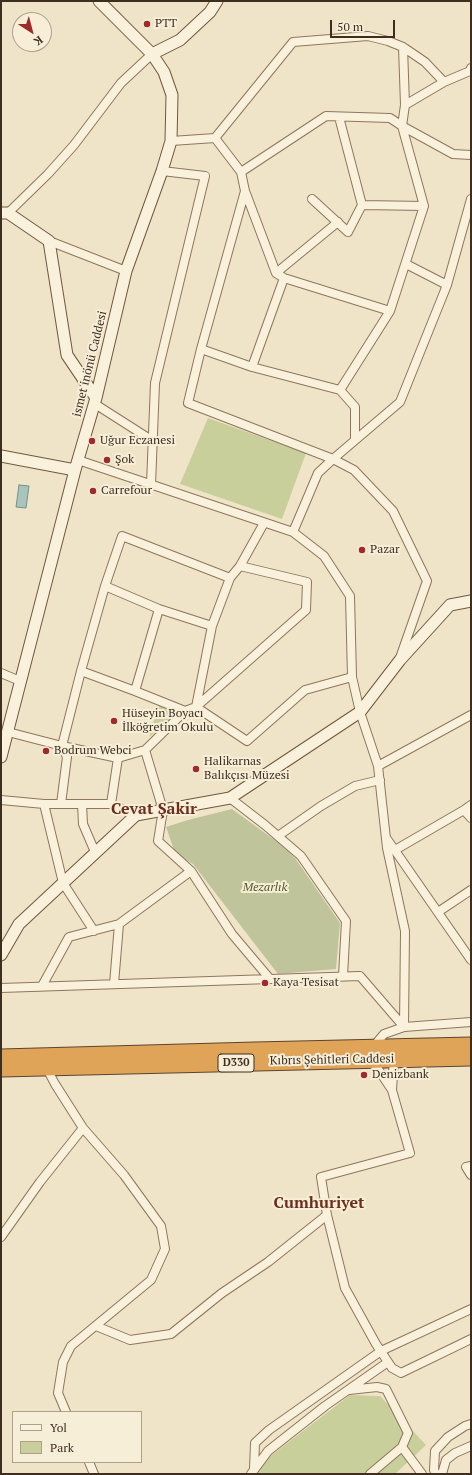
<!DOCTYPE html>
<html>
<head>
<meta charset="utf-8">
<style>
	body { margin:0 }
	#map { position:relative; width:472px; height:1475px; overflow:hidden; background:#f0e4c8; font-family:"PT Serif",serif }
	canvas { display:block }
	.frame { position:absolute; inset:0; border:2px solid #3d2e20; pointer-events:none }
	.legend { position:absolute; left:12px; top:1411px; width:130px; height:52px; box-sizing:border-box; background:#f7eed8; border:1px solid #ada18e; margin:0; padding:5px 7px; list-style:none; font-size:12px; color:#3d2e20 }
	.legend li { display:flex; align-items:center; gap:8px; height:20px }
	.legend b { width:20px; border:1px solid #ada18e }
	.north { position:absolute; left:12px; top:12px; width:40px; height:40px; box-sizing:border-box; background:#f7eed8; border:1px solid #ada18e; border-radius:50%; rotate:144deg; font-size:11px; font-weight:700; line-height:16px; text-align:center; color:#3d2e20 }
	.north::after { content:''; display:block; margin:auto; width:14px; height:18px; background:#9e2a2b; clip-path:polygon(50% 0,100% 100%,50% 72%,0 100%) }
	.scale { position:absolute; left:330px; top:20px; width:65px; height:18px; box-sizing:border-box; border:2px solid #3d2e20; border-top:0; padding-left:5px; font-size:12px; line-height:14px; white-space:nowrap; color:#3d2e20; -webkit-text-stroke:3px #f7eed8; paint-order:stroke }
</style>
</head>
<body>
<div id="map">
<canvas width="472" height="1475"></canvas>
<div class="frame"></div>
<ul class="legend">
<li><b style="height:5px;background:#faf1dc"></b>Yol</li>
<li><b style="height:11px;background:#c9cf9b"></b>Park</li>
</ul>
<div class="north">K</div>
<div class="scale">50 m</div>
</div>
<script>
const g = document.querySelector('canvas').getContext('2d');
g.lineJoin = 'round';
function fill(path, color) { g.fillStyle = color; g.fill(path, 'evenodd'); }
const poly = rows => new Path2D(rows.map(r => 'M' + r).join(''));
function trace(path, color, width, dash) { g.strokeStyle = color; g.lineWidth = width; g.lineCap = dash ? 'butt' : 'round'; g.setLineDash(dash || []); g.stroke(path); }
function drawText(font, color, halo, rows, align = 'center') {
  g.font = font + ' "PT Serif",serif'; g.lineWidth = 4; g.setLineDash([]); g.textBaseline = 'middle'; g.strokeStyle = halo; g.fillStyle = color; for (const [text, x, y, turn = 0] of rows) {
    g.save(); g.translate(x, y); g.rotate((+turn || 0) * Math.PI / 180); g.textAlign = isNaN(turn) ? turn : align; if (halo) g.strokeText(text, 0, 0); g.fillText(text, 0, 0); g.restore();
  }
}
fill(poly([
	[208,418,306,453,282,519,180,484],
	[159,704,172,708,174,717,149,737],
	[350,1395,380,1396,426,1445,395,1474,258,1474,264,1461]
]), '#c9cf9b');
fill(poly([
	[232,809,280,844,295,858,340,923,336,969,278,974,193,864,175,853,166,827,188,820]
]), '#bfc49a');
const water = poly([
	[19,485,29,486,26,508,16,507,19,485]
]);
fill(water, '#a9c4bc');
trace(water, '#6f938a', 1);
const street = poly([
	[403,47,425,62,444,82],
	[405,105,444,82,470,71,471,68],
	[215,138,293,42,368,36,388,41,403,47,405,105,402,126,424,206,390,311,340,390,355,407,355,440],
	[171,141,215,138,241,172,326,116,390,118,402,126,453,154,471,155],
	[241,172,245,191,201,349,188,403,333,459,354,470,393,511,427,581,400,658],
	[245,191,276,273,284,278,252,367],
	[312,199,348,232,362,205,339,117],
	[362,205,424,206],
	[8,213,48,174,74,145,121,83,152,54],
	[49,241,126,271],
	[406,264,447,285],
	[276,273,338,222],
	[284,278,390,311],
	[201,349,252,367,340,390],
	[95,404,153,441],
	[78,460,293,532,324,556,350,596,352,677,360,712,378,766,387,848,405,931,404,1027,384,1034,373,1047],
	[151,485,155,383,205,176,162,171],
	[293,532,318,473,333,459,400,402,447,285,471,199],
	[240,566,307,582,306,610,196,707,247,741,305,690,352,677],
	[105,586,159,609,212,626],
	[81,671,135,691,185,711],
	[1,673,20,681],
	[135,691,159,609],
	[8,732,62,746,118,758,145,750,185,711,196,707,212,626,230,578,240,566,264,523],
	[145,750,163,810,158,841,191,871,232,934,270,979],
	[378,766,471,715],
	[230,798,265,825,301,856,346,921,343,976],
	[1,800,44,804,111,804,136,815],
	[44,804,63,883,94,931],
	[61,804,67,757,62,746,81,671,105,586,122,536,230,578],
	[82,804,83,824,95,852],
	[111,804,118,758],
	[471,805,464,810,471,818],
	[278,836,321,806,355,786,380,780],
	[387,839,471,960],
	[395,850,464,810],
	[438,912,471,890],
	[114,984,119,924],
	[42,986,69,937,119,924,191,871],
	[1,988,360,976,404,1027,471,1022],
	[372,1060,392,1090,410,1153,321,1177,327,1215,345,1288,376,1344,392,1368,401,1373,471,1339],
	[46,1067,55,1084,83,1128,124,1175,161,1226,165,1249,151,1280,71,1346,63,1362,58,1393,66,1412],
	[392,1090,394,1059],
	[471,1166,466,1167,471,1175],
	[1,1237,40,1182,83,1128],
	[96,1326,130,1340,171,1334,222,1293,268,1262,327,1215],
	[349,1390,377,1387,386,1389,408,1433,402,1447,370,1474],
	[402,1447,422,1474],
	[89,1462,94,1474],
	[254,1469,255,1443,269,1430,381,1351,471,1309],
	[251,1474,268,1451,325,1406,388,1362],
	[436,1474,434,1470,435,1451,448,1437,465,1426,471,1424],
	[442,1474,446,1460,455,1453,471,1446]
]);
const secondary = poly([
	[152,54,180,40,210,12,217,1],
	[1,213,8,213,49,241,67,355,96,398],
	[1,456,75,470],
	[1,757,75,470,96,398,126,271,162,171,171,141,172,95,164,72,152,54,99,1],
	[1,955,19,924,136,815,230,798,360,712,400,660,450,605,471,601]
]);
const highway = poly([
	[1,1057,255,1050,471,1045],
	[1,1069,471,1058]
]);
trace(street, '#8d765c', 10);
trace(secondary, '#6f573f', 13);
trace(highway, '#5b4430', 17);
trace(street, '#faf1dc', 8);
trace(secondary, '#faf1dc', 11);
trace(highway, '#e0a458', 15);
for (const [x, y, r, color] of [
	[147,24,4,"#9e2a2b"],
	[92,441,4,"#9e2a2b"],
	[107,460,4,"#9e2a2b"],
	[93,491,4,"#9e2a2b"],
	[362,550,4,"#9e2a2b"],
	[114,721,4,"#9e2a2b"],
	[46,751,4,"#9e2a2b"],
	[196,769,4,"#9e2a2b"],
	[265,983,4,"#9e2a2b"],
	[364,1075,4,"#9e2a2b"]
]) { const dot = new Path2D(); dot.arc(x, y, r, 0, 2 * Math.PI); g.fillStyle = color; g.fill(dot); trace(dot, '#f7eed8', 1.5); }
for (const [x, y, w] of [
	[236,1063,36]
]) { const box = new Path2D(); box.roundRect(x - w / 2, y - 9, w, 18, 3); g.fillStyle = '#f7eed8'; g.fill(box); trace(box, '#3d2e20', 1); }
drawText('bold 11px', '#3d2e20', null, [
	["D330",236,1063]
]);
drawText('12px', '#3d2e20', '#f7eed8', [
	["PTT",155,24],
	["Uğur Eczanesi",100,441],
	["Şok",115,460],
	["Carrefour",101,491],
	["Pazar",370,550],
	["Hüseyin Boyacı",122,714],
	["İlköğretim Okulu",122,728],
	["Bodrum Webci",54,751],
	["Halikarnas",204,762],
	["Balıkçısı Müzesi",204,776],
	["Kaya Tesisat",273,983],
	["Denizbank",372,1075]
], 'left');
drawText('12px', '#3d2e20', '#f7eed8', [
	["ismet inönü Caddesi",90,364,-76],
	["Kıbrıs Şehitleri Caddesi",332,1060,-1]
]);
drawText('italic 12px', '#4d5a26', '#f7eed8', [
	["Mezarlık",265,888]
]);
drawText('bold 16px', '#6b2e1e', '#f7eed8', [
	["Cevat Şakir",154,809],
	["Cumhuriyet",319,1203]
]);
</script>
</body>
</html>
